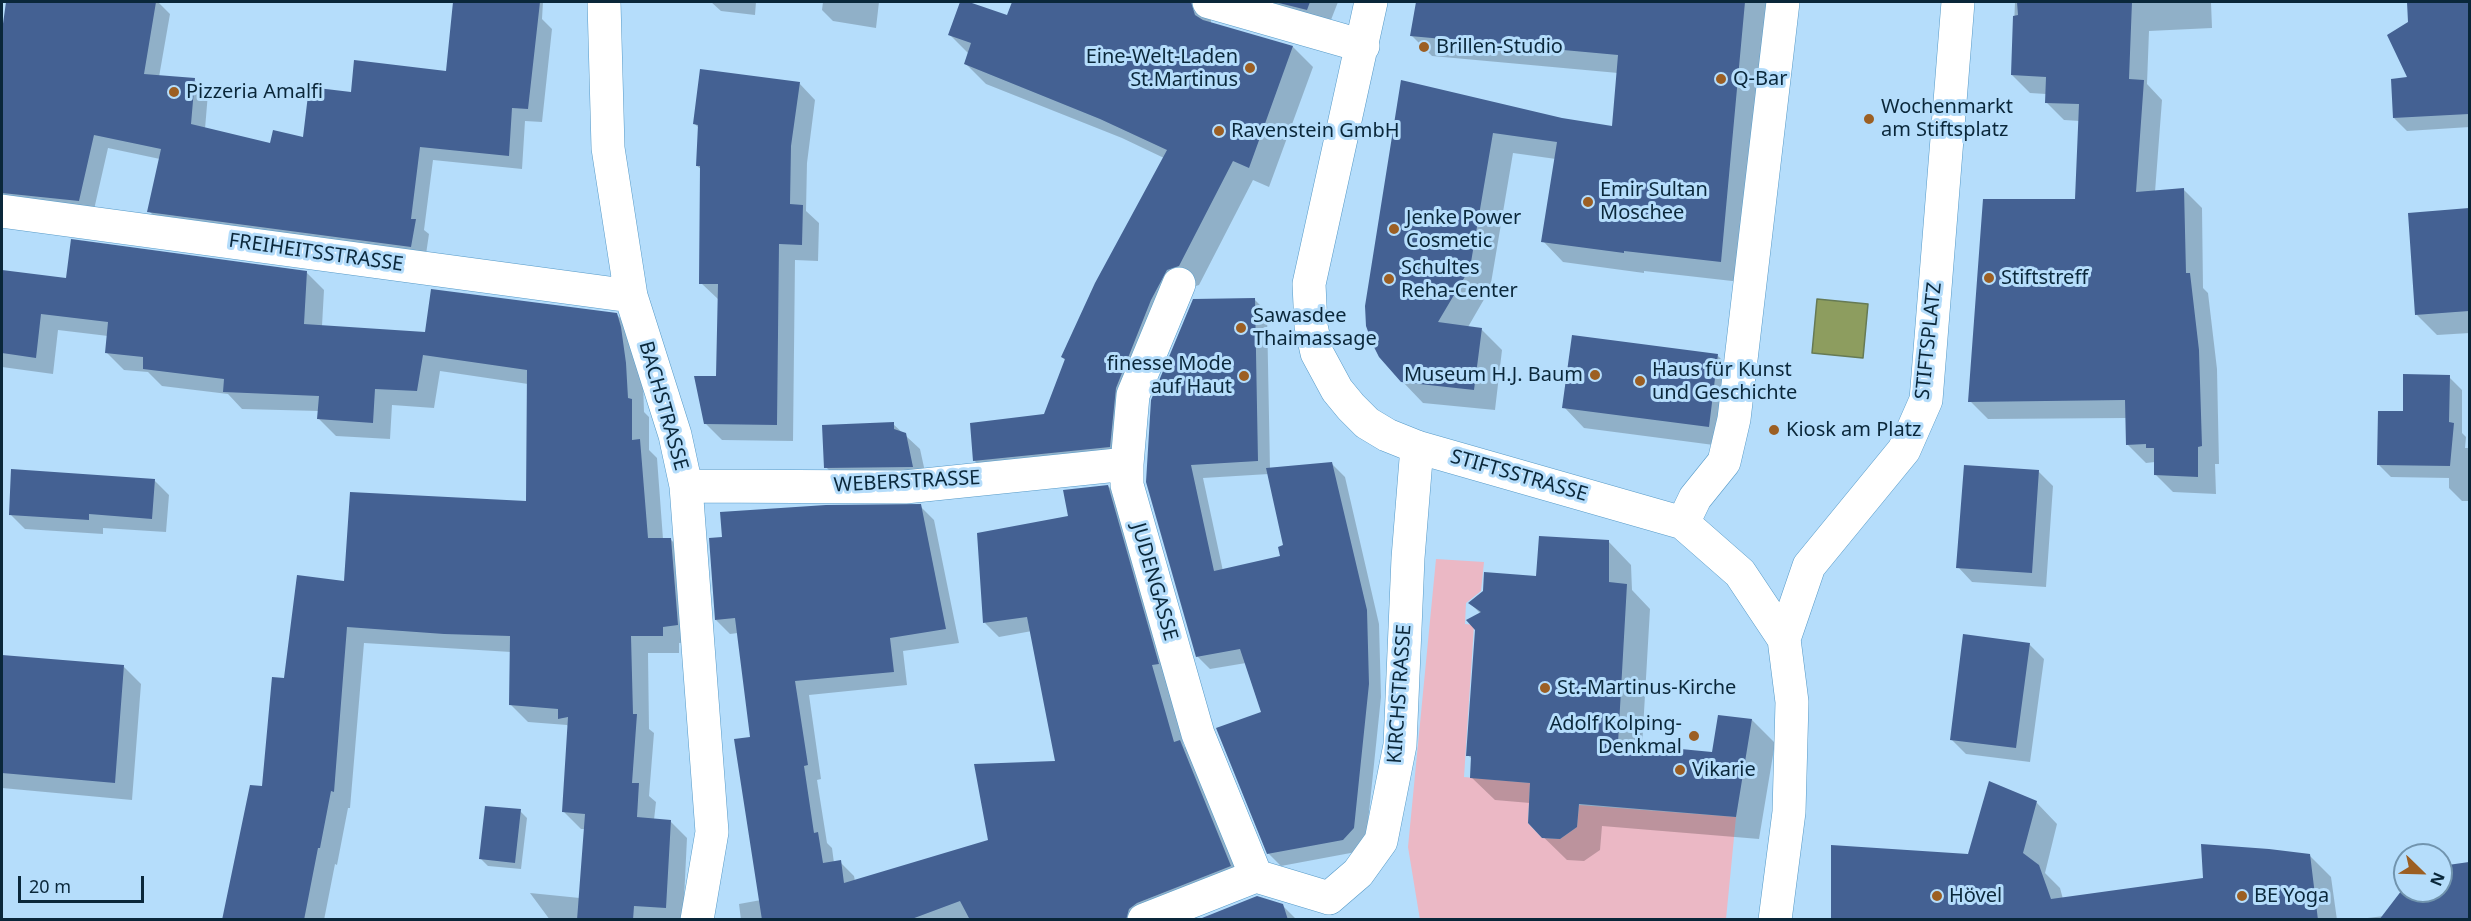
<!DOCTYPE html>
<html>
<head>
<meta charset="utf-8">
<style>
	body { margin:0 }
	#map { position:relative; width:2471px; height:921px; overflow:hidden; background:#b5ddfb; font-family:"Noto Sans",sans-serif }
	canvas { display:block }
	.frame { position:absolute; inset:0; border:3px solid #0a273a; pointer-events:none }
	.north { position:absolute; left:2393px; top:843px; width:60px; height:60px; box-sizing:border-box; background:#b5ddfb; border:2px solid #7194ae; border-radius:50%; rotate:113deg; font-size:16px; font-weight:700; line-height:24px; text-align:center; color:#0a273a }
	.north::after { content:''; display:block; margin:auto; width:21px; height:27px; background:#9c5f23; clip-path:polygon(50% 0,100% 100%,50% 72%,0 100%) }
	.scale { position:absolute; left:18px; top:876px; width:126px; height:27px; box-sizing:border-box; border:3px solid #0a273a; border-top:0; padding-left:8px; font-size:18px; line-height:21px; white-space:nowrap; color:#0a273a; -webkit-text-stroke:4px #b5ddfb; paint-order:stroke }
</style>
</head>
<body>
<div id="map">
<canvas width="2471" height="921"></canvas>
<div class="frame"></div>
<div class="north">N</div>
<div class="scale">20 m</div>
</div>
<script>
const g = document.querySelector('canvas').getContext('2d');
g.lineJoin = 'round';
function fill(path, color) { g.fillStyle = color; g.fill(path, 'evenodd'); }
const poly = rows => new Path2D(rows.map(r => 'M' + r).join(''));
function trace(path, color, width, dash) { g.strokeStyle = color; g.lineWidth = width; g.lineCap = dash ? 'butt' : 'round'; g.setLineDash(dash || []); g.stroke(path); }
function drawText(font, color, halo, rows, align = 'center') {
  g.font = font + ' "Noto Sans",sans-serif'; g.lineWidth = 6; g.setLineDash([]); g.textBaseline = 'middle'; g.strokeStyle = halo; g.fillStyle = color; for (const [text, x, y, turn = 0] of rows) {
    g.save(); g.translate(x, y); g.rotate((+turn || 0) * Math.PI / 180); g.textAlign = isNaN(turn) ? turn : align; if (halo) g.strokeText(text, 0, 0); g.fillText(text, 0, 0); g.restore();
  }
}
fill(poly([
	[1436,559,1484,562,1481,591,1466,603,1465,624,1474,625,1464,777,1530,783,1528,823,1542,838,1560,839,1577,827,1579,805,1736,817,1726,919,1420,920,1408,847]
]), '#ebb8c5');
const water = poly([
	[1817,299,1868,304,1863,358,1812,353,1817,299]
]);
fill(water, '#8d9d5f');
trace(water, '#667a54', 1.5);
fill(poly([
	[9,2,158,2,170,14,159,77,194,80,208,93,205,129,271,145,304,138,352,94,447,73,454,2,543,2,542,19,552,29,542,122,525,121,522,169,433,160,424,230,429,234,425,261,163,225,149,211,160,159,108,148,93,214,2,208,2,39],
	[711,2,756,2,755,15,721,11],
	[823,2,879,2,876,28,833,21,822,10],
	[961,2,1008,17,1013,2,1338,2,1327,30,1211,17,1211,23,1293,47,1313,67,1269,187,1253,180,1199,285,1187,289,1170,320,1129,467,994,481,974,460,1045,416,1066,361,1062,357,1164,158,1122,138,986,84,966,64,969,54,950,35],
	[1418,2,1767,2,1741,282,1644,271,1644,273,1563,262,1543,241,1556,159,1513,153,1490,289,1468,327,1481,329,1502,350,1495,410,1423,403,1402,381,1402,82,1561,119,1614,128,1618,73,1432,56,1411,35],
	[2015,2,2211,2,2212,28,2149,31,2147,84,2162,100,2155,192,2183,189,2202,208,2203,288,2208,293,2217,369,2219,464,2215,464,2216,494,2173,492,2155,474,2155,462,2146,463,2127,444,2127,418,1988,419,1970,401,2076,200,2080,121,2064,120,2046,102,2046,94,2030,93,2012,75],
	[2409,2,2470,2,2470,127,2407,131,2394,118,2409,79],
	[799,83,815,100,807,163,806,211,819,223,818,261,795,260,793,441,722,440,705,423,718,377,719,300,701,283,701,169,697,166,699,128,695,124],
	[2470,210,2470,333,2437,335,2417,315,2410,214],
	[2,271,67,280,307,273,324,290,322,326,426,333,616,314,634,332,643,382,644,412,649,417,649,450,657,458,663,539,670,539,688,556,694,642,679,643,679,653,648,653,649,729,654,733,649,796,656,802,654,820,670,821,687,838,683,920,550,920,530,893,580,898,585,829,581,829,564,812,569,727,567,725,528,722,511,705,511,652,364,643,350,808,348,808,337,865,335,864,324,920,224,920,264,788,286,680,345,582,527,502,528,384,440,371,434,408,392,405,390,439,336,436,319,419,319,411,242,409,228,394,162,386,148,372,124,370,107,353,108,336,58,330,53,374,2,367],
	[1254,299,1267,312,1270,469,1332,464,1345,477,1379,624,1381,697,1366,841,1356,852,1281,866,1268,853,1262,713,1246,663,1210,669,1197,656,1147,482],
	[1269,474,1285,547,1282,557,1223,571,1203,478],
	[1718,356,1738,376,1729,447,1584,428,1564,407],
	[2449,377,2462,390,2462,433,2466,437,2465,448,2470,448,2470,501,2462,501,2449,488,2449,478,2391,477,2378,464,2404,413],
	[893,424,920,449,927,481,840,482,826,467],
	[2038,471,2053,486,2046,587,1972,582,1958,567],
	[154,480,169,495,166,532,103,528,103,534,25,529,10,514],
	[1108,486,1122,500,1184,746,1194,756,1244,879,1146,920,741,920,739,904,761,900,751,738,738,633,730,634,716,620,920,506,934,520,959,643,903,651,907,685,809,695,821,779,817,780,827,843,832,848,834,863,840,862,854,876,855,881,990,841,1057,762,1032,631,999,637,985,623,1070,517],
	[1608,541,1631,565,1632,590,1650,609,1642,747,1713,753,1719,717,1752,720,1775,743,1759,839,1602,826,1600,850,1584,861,1567,860,1529,823,1530,803,1495,800,1471,777,1473,760,1468,755,1481,614,1470,603,1537,578],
	[2029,644,2044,659,2030,762,1966,754,1952,740],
	[2,657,123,666,141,684,132,800,2,788],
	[2036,802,2057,824,2045,873,2060,888,2063,899,2205,879,2309,855,2331,877,2337,920,1832,920,1969,856],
	[520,811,527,818,521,869,488,866,481,859],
	[2470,863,2470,920,2351,920,2384,916,2405,888,2405,891,2441,891,2441,867],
	[1282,905,1296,919,1201,920]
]), '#0003');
fill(poly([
	[6,2,156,2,144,74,195,78,191,124,270,143,273,130,303,137,309,87,351,92,354,60,446,71,453,2,540,2,528,109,512,108,509,156,420,147,411,219,416,219,411,247,147,212,161,149,94,135,79,201,2,193,2,31],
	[960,2,969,2,1007,15,1012,2,1191,2,1195,15,1203,20,1293,46,1249,168,1233,161,1179,266,1167,270,1151,300,1116,388,1110,447,973,461,970,423,1044,414,1065,359,1061,357,1095,283,1167,150,1100,119,964,64,971,43,948,35],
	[1275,2,1310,2,1307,10],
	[1416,2,1745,2,1721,262,1624,251,1624,253,1541,242,1557,142,1493,133,1470,268,1438,322,1482,328,1474,390,1401,382,1379,357,1373,345,1366,326,1365,306,1401,80,1562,118,1612,126,1618,55,1410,36],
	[2017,2,2132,2,2129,79,2144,80,2136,192,2184,188,2186,273,2190,273,2199,350,2202,446,2198,447,2198,477,2154,475,2154,448,2146,448,2146,444,2126,445,2125,400,1968,402,1983,199,2075,199,2079,104,2045,103,2046,77,2011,75,2013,16,2018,15],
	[2407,2,2469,2,2469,114,2393,118,2391,79,2407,77,2387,35,2408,22],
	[700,69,800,82,791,146,790,204,803,205,802,245,779,244,777,425,704,424,694,376,716,376,718,284,699,284,700,166,696,166,698,125,693,124],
	[2469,208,2469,311,2415,315,2408,213],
	[71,239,307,271,304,324,425,332,431,289,617,313,621,327,626,363,628,398,632,399,632,440,640,439,648,538,671,538,678,625,663,627,663,636,631,636,633,714,637,714,632,783,639,783,637,817,671,820,666,908,634,906,633,920,577,920,585,814,562,812,568,717,558,719,558,709,509,705,510,636,444,634,347,627,334,792,331,791,320,848,318,848,304,920,222,920,250,785,262,786,272,677,284,678,297,575,344,581,350,492,526,501,527,370,423,355,417,391,375,389,373,423,317,419,319,396,223,392,224,379,143,369,143,357,105,353,108,322,41,314,36,358,2,353,2,270,66,278],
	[1255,298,1258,461,1191,465,1214,571,1280,556,1278,547,1283,545,1266,468,1332,462,1367,610,1369,684,1354,828,1343,840,1267,854,1216,728,1261,712,1240,649,1196,657,1146,482,1151,400,1193,299],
	[1572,335,1718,354,1709,427,1562,408],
	[2403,374,2450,375,2449,422,2454,423,2450,466,2377,465,2378,411,2403,411],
	[894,422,894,429,906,433,913,467,824,468,822,425],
	[1964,465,2039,470,2032,573,1956,568],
	[11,469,155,479,152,519,89,514,89,520,9,515],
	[1108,485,1159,664,1152,665,1174,742,1180,740,1231,866,1137,903,1129,909,1126,920,970,920,960,901,909,920,762,920,734,739,750,737,735,618,715,620,709,538,722,537,720,512,826,505,921,504,946,629,890,638,894,672,795,681,808,765,804,766,814,833,818,832,823,863,841,860,844,883,988,840,974,764,1055,761,1027,617,983,623,977,533,1068,516,1063,490],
	[1539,536,1609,540,1609,582,1627,584,1618,743,1712,752,1718,715,1752,719,1736,817,1579,804,1577,827,1560,839,1542,838,1528,823,1530,783,1470,778,1471,756,1466,756,1475,630,1466,620,1481,612,1468,603,1483,591,1484,572,1536,576],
	[1963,634,2030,643,2016,748,1950,740],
	[2,655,124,665,115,783,2,773],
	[1989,781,2037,801,2023,853,2039,865,2051,899,2203,878,2201,844,2269,849,2310,854,2318,920,1831,920,1831,845,1968,854],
	[485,806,521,809,515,863,479,859],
	[2469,862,2469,920,2379,920,2405,886,2405,891,2441,891,2441,866],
	[1257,896,1283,904,1288,920,1197,920]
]), '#446193');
const minor = poly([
	[604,2,608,148,631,296,675,435,686,486,712,832,697,920],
	[1209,2,1363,46],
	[1371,2,1309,284,1311,326,1317,353,1337,390,1351,407,1367,423,1387,435,1417,447,1683,523,1740,573,1784,639,1792,702,1789,812,1775,920],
	[2,211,631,296],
	[1179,284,1133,395,1127,464,1127,485,1198,734,1256,876],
	[686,486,905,487,1127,464],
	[1683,523,1695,498,1724,462,1734,419,1783,2],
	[1784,639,1809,566,1904,450,1926,400,1958,2],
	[1329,898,1358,873,1381,841,1400,745,1408,558,1417,447],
	[1144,920,1256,876,1329,898]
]);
trace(minor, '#5599c7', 34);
trace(minor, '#fff', 33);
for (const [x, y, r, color] of [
	[1424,47,6,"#9c5f23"],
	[1250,68,6,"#9c5f23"],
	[1721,79,6,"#9c5f23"],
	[174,92,6,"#9c5f23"],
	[1869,119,6,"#9c5f23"],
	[1219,131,6,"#9c5f23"],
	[1588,202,6,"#9c5f23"],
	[1394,229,6,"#9c5f23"],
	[1989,278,6,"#9c5f23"],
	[1389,279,6,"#9c5f23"],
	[1241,328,6,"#9c5f23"],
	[1595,375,6,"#9c5f23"],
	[1244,376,6,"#9c5f23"],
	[1640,381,6,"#9c5f23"],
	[1774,430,6,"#9c5f23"],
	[1545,688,6,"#9c5f23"],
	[1694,736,6,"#9c5f23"],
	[1680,770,6,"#9c5f23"],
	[1937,896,6,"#9c5f23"],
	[2242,896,6,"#9c5f23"]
]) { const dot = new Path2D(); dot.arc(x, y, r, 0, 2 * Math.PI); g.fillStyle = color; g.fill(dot); trace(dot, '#b5ddfb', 2); }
drawText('20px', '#0a273a', '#b5ddfb', [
	["Brillen-Studio",1436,47],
	["Eine-Welt-Laden",1238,57,"right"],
	["St.Martinus",1238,80,"right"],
	["Q-Bar",1733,79],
	["Pizzeria Amalfi",186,92],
	["Wochenmarkt",1881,107],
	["am Stiftsplatz",1881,130],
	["Ravenstein GmbH",1231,131],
	["Emir Sultan",1600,190],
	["Moschee",1600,213],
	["Jenke Power",1406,218],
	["Cosmetic",1406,241],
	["Schultes",1401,268],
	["Reha-Center",1401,291],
	["Stiftstreff",2001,278],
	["Sawasdee",1253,316],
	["Thaimassage",1253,339],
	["finesse Mode",1232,364,"right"],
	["auf Haut",1232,387,"right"],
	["Haus für Kunst",1652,370],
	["und Geschichte",1652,393],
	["Museum H.J. Baum",1583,375,"right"],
	["Kiosk am Platz",1786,430],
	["St.-Martinus-Kirche",1557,688],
	["Adolf Kolping-",1682,724,"right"],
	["Denkmal",1682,747,"right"],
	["Vikarie",1692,770],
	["Hövel",1949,896],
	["BE Yoga",2254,896]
], 'left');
drawText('20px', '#0a273a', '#b5ddfb', [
	["FREIHEITSSTRASSE",316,253,8],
	["STIFTSPLATZ",1929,341,-84],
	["BACHSTRASSE",663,406,74],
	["STIFTSSTRASSE",1519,476,16],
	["WEBERSTRASSE",907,482,-3],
	["JUDENGASSE",1154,582,74],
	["KIRCHSTRASSE",1400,694,-86]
]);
</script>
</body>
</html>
